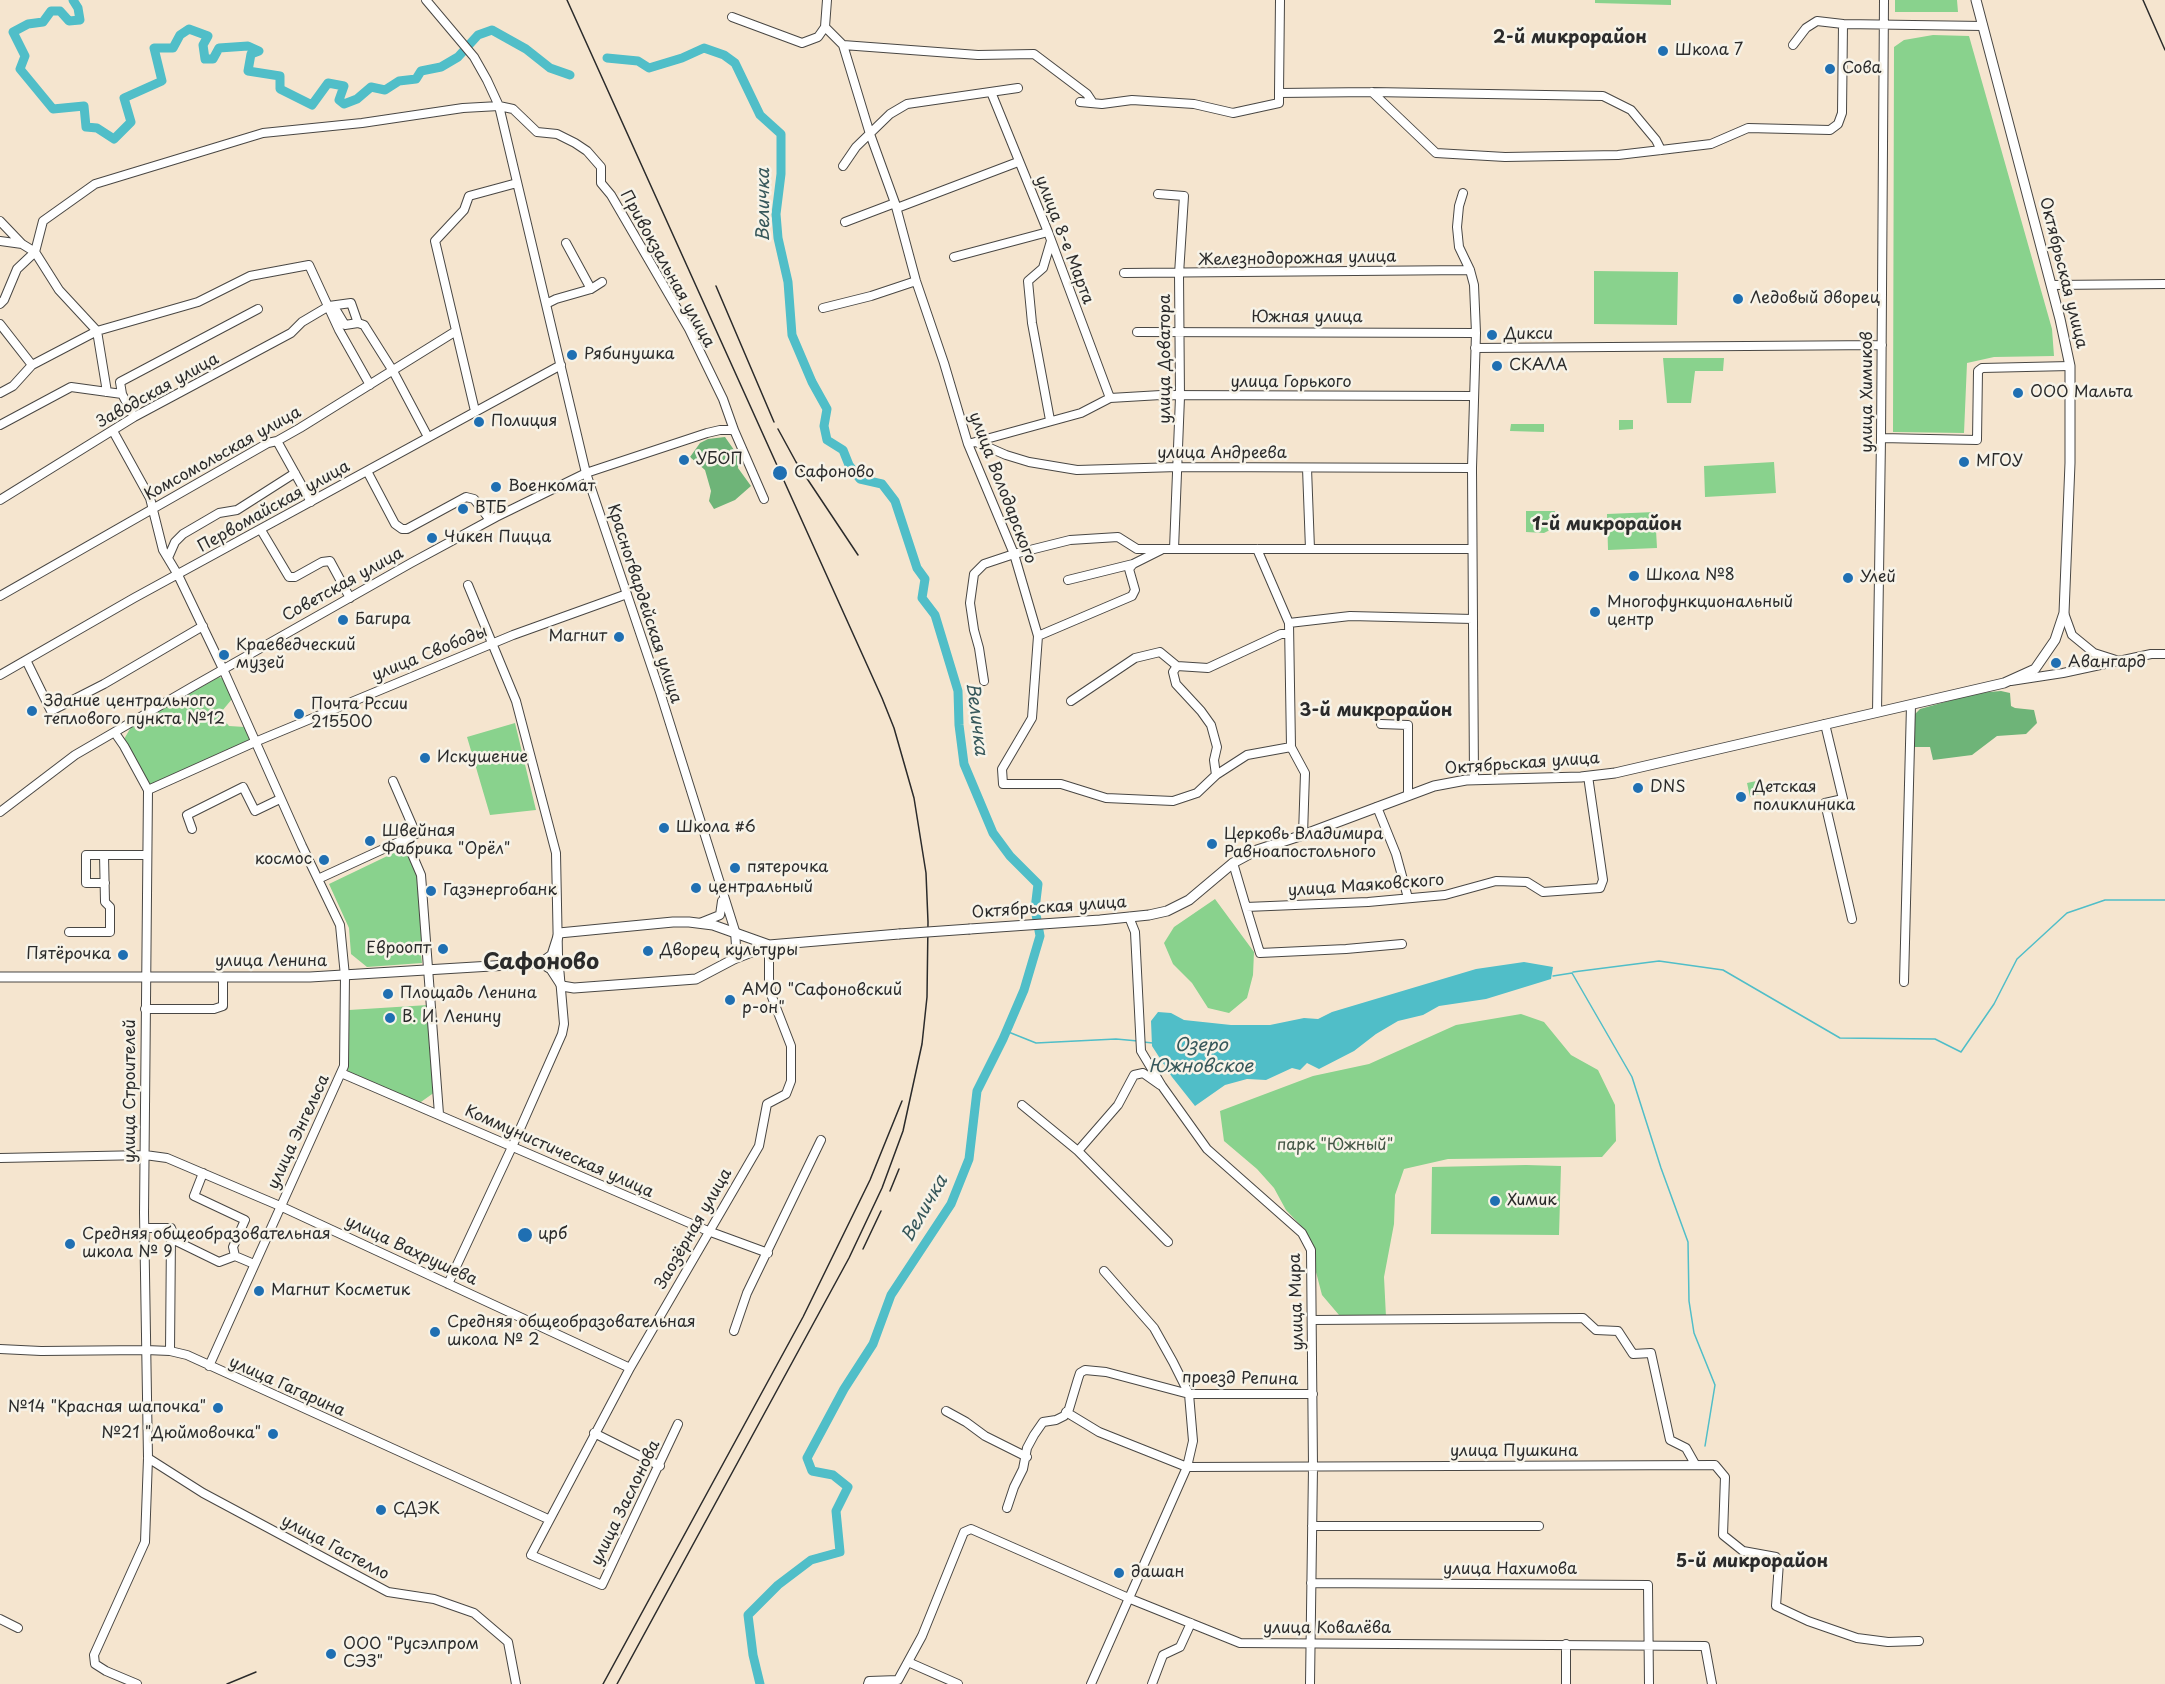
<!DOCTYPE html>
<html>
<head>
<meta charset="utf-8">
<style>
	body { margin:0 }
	canvas { display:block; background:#f5e5cf }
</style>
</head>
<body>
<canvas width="2165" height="1684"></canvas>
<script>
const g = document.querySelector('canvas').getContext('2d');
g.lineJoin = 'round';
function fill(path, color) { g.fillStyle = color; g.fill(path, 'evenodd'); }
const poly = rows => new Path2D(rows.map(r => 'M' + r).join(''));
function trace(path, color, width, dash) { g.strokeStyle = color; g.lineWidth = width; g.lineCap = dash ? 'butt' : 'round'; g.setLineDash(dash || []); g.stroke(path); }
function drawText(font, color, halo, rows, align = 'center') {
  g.font = font + ' "Playpen Sans",sans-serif'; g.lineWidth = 5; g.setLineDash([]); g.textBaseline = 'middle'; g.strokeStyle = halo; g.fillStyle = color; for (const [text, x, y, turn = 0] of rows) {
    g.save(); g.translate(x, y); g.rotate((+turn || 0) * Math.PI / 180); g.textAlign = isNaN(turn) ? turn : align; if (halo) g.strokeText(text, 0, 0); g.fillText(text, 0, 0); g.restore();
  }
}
fill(poly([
	[1595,0,1671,0,1671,5,1595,3],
	[1895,0,1957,0,1958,12,1895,12],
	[1933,35,1969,36,2052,329,2054,356,1994,357,1967,363,1964,433,1893,432,1894,47,1904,40],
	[1594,271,1678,272,1677,325,1594,324],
	[1663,358,1724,358,1723,371,1695,371,1691,403,1667,403],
	[1619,420,1633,420,1633,429,1619,430],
	[1511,424,1544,424,1544,432,1510,431],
	[1774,462,1776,493,1705,497,1704,466],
	[1526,511,1555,511,1554,528,1544,533,1526,532],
	[1655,512,1657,548,1608,550,1607,514],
	[219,677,224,679,232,699,222,711,225,721,229,726,245,727,251,741,149,787,123,741,131,727],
	[515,723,536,810,490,815,467,737],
	[1761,780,1764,793,1750,797,1747,783],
	[404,848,408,850,418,874,424,954,421,955,422,963,367,967,351,954,349,928,329,884],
	[1215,899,1254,952,1253,975,1247,998,1229,1013,1208,1008,1192,983,1173,964,1164,943,1174,927],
	[428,1005,435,1092,418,1104,348,1072,349,1010],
	[1521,1014,1544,1022,1571,1055,1598,1070,1615,1105,1616,1141,1602,1157,1448,1159,1404,1169,1395,1195,1394,1224,1384,1277,1386,1317,1339,1315,1322,1295,1305,1230,1286,1210,1274,1188,1257,1169,1224,1141,1220,1111,1313,1076,1369,1064,1456,1025],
	[1526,1165,1561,1166,1559,1235,1431,1234,1432,1167]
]), '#89d28d');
fill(poly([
	[725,437,739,457,738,468,751,486,735,500,714,509,709,501,711,491,705,470,690,457,700,443,708,439],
	[2001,691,2010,693,2011,706,2015,708,2034,710,2037,723,2026,734,1997,736,1972,755,1933,760,1930,747,1914,747,1913,716,1920,709,1977,693]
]), '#6eb478');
fill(poly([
	[1524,962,1553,967,1551,979,1486,999,1439,1006,1423,1015,1398,1021,1376,1034,1354,1051,1319,1069,1307,1063,1300,1070,1292,1068,1266,1080,1247,1079,1225,1085,1195,1106,1172,1077,1152,1046,1151,1021,1158,1012,1171,1013,1184,1020,1231,1025,1270,1025,1304,1018,1318,1019,1332,1012,1476,969]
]), '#50bec8');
trace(poly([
	[1573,972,1659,961,1723,970,1840,1038,1935,1039,1961,1052,1994,1004,2017,959,2067,913,2105,900,2165,900],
	[1553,976,1572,973,1632,1077,1661,1168,1688,1242,1689,1301,1694,1333,1715,1385,1705,1446],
	[1006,1031,1036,1043,1116,1039,1138,1041],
	[1143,1042,1153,1043]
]), '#50bec8', 1.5);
trace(poly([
	[73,0,78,8,80,20,69,21,60,11,51,11,43,22,28,24,13,32,25,56,20,69,53,109,84,106,86,127,97,128,114,139,131,122,124,98,162,81,154,48,173,48,180,35,189,29,208,36,203,45,205,59,213,59,219,48,248,46,259,51,251,54,248,71,280,76,280,89,312,105,328,83,344,86,339,100,344,104,357,99,371,87,385,90,399,81,416,79,421,71,441,67,458,57,478,35,492,30,526,49,550,68,570,75],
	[607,58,638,61,649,68,682,58,704,48,724,55,735,63,760,115,781,134,781,174,776,214,778,238,788,282,792,335,812,382,827,409,824,426,827,440,843,450,849,465,860,479,882,484,895,501,917,568,925,579,922,598,935,615,958,691,959,725,964,764,993,833,1010,856,1038,884,1035,909,1040,936,1024,990,1003,1039,977,1091,969,1159,951,1204,891,1295,873,1344,844,1389,807,1458,812,1471,833,1475,848,1487,836,1511,840,1552,811,1560,778,1585,748,1615,753,1655,760,1684]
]), '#50bec8', 9);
const minor = poly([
	[426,0,474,57,487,80,499,106,586,473,660,692,735,931,736,946,734,959],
	[1280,0,1279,93,1372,92,1603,96,1631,110,1656,140,1661,150],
	[732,17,802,43,818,37,825,27,827,0],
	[825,27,843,45,870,134,895,203,916,281,944,363,968,444,1014,554,1038,636,1032,718,1002,769,1003,784,1061,784,1106,798,1173,801,1197,793,1216,775,1247,755,1291,747],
	[843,45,978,55,1034,54,1087,94,1093,103],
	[1793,45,1806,28,1817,21,1843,24],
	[991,92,1048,232,1110,398],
	[1372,92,1436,153,1505,157,1618,155,1661,150,1711,144,1748,128,1830,130,1838,124,1842,113,1843,24,1983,26],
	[1080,102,1102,104,1132,100,1194,104,1233,113,1279,103,1279,93],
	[843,166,856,147,890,114,907,104,1018,88],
	[1463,193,1459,206,1457,227,1459,247,1470,270,1474,285,1476,333,1472,468,1474,780],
	[1158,194,1184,196,1179,274,1180,397,1174,549],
	[897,208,1018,162],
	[0,221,22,244],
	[845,222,895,203],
	[0,241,22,244,35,252,59,290,97,331,198,302,250,276,309,265,339,330,370,385],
	[566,243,591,289],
	[954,257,1048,232],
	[1124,273,1470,270],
	[2051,285,2165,284],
	[0,304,4,300,17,269,35,252,43,221,95,184,263,133,362,123,463,108,499,106,513,109,537,132,557,134,575,143,587,151,601,167,601,183,611,195,689,329,723,399,734,430],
	[546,304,556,299,591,289,602,282],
	[823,308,871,296,916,281],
	[358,323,345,325,336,310,329,306,351,303,358,323,364,325,393,371,428,437],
	[0,324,32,365],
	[1137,332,1476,333],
	[1475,348,1882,345],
	[0,393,13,386,32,365,97,331,107,392],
	[122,394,120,382,258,309],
	[475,411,435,241,464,210,469,196,517,183],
	[1050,420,1032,323,1028,281,1043,268,1051,241],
	[0,425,71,387,122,394,134,417],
	[113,431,150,498,163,550,178,575,223,669,302,846,340,925,345,976,344,1066,209,1366],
	[1881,438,1977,440,1978,371,1982,368,2070,366],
	[277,441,311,502],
	[976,442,1006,455,1029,462,1077,470,1178,467,1472,468],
	[968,444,1081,413,1110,398,1161,395,1473,396],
	[1307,468,1310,549],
	[367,471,395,524,402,529,407,529,466,497,474,499,490,520],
	[0,500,134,417,291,333,302,322,329,306],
	[261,530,289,577,295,577,322,562,330,561,350,598],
	[1257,549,1289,623,1291,747,1305,773,1303,835],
	[168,558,175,542,183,534,219,513,237,510,295,473],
	[1068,580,1133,564],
	[0,596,268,443,277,441,300,428,456,331],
	[2064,613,2072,635,2094,653,2116,660],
	[1289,623,1350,616,1473,619],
	[1038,636,1132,596,1135,590,1129,569,1133,564,1161,550],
	[26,660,51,711,104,684,203,626],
	[1177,666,1173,672,1176,684,1201,711,1211,725,1217,747,1214,760,1216,775],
	[0,675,134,598,561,365],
	[984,681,979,648,974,630,970,603,974,574,984,564,1014,554,1070,540,1118,537,1137,549,1472,549],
	[2011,681,2063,673,2151,654,2165,654],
	[1071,701,1135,658,1160,652,1177,666,1208,668,1281,634,1289,634],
	[1877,712,1881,438,1884,0],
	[1381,724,1408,725,1408,795],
	[1825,724,1843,799,1825,803,1852,919],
	[115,733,124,746,148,790,144,1213,148,1458,145,1542,94,1655,95,1664,106,1671,137,1684],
	[148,790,255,742,513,635,627,594],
	[1377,807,1396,854,1408,898],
	[0,812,75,755,192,687,411,563,496,517,586,473,707,433,720,430,734,430,764,499],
	[192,829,187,815,243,787,255,811,280,799],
	[406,840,421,875,439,1114],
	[1233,863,1246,907,1368,902,1445,895,1496,881,1527,882,1543,892,1600,888,1603,880,1588,776],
	[318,879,416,834,393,781],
	[105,883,86,883,86,855,147,855],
	[1246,907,1260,953,1346,949,1402,944],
	[1129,917,1135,932,1141,1051,1162,1086,1207,1149,1302,1233,1311,1250,1313,1467,1310,1684],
	[700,923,720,915,722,901],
	[69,932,110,932,110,907,105,902,104,855],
	[1904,982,1911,705],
	[145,1009,214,1009,223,1006,223,977],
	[341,1073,708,1231,768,1253],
	[1022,1105,1078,1151,1168,1242],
	[1078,1151,1118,1105,1134,1075,1143,1073,1160,1085],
	[0,1158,145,1155,167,1158,280,1206,630,1368],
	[203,1173,194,1196,245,1220,233,1247,235,1256],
	[145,1228,171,1228,176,1241,219,1262,235,1256,254,1264],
	[448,1284,512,1147,562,1034,564,1024,558,955,556,853,516,701,468,585],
	[1312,1320,1583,1318,1596,1330,1618,1331,1633,1354,1651,1353,1670,1440,1686,1448,1695,1464],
	[734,1331,747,1293,821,1140],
	[0,1349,41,1351,146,1350,170,1351,187,1355,548,1519],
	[170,1351,171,1233],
	[946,1411,966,1422,985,1436,1027,1457],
	[1066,1412,1099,1432,1187,1467,1715,1465,1725,1477,1723,1535,1743,1551,1776,1557,1779,1562,1776,1606,1808,1621,1857,1638,1888,1642,1919,1641],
	[678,1424,602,1585,531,1555,630,1368,759,1146,767,1104,786,1094,791,1081,791,1046,772,997,769,979,769,945],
	[594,1433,660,1466],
	[148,1458,203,1493,388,1592,434,1599,474,1613,508,1642,516,1684],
	[1007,1508,1014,1487,1023,1469,1027,1448,1034,1435,1043,1422,1056,1420,1064,1416,1069,1409,1078,1379,1080,1373,1085,1370,1106,1372,1189,1394,1313,1394],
	[1312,1526,1539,1526],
	[1311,1583,1648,1585,1649,1684],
	[0,1619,18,1628],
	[908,1662,958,1684],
	[868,1684,869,1681,898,1680,922,1636,964,1532,971,1529,1133,1600,1240,1643,1705,1646,1712,1684],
	[1091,1684,1187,1467,1193,1441,1189,1394,1173,1362,1154,1328,1104,1271],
	[1152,1684,1163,1655,1180,1647,1191,1623],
	[1566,1684,1566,1644]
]);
const major = poly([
	[970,929,1100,920,1149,915,1167,911,1189,900,1233,863,1257,850,1303,835,1434,786,1466,780,1581,777,1615,773,2004,683,2035,669,2055,640,2064,613,2070,463,2070,366,2060,319,1976,0],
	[541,963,551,969,562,986,574,988,696,979,734,959,769,945,899,934],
	[541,963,552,955,559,933,673,922,689,922,713,925,769,945],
	[0,977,310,977,541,963]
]);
trace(minor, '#494744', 10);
trace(major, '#494744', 11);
trace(minor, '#fff', 8);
trace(major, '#fff', 9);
trace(poly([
	[567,0,882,698,894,728,914,798,926,873,928,922,927,997,922,1044,903,1131,882,1188,849,1258,617,1684],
	[2143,0,2165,50],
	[716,286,774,422],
	[778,429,796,462,858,555],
	[890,1191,899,1169],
	[863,1249,881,1211],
	[227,1684,256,1672],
	[603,1684,803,1317,870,1180,902,1101]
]), '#2b2b2b', 1.5);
const majorBridge = poly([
	[899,934,970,929]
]);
trace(majorBridge, '#494744', 11, []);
trace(majorBridge, '#fff', 9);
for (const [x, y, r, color] of [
	[1663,51,6,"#1f6fb2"],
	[1830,69,6,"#1f6fb2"],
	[1738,299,6,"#1f6fb2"],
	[1492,335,6,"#1f6fb2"],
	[572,355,6,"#1f6fb2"],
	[1497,366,6,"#1f6fb2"],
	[2018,393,6,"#1f6fb2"],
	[479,422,6,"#1f6fb2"],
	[684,460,6,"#1f6fb2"],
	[1964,462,6,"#1f6fb2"],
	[780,473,8,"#1f6fb2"],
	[496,487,6,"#1f6fb2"],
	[463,509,6,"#1f6fb2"],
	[432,538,6,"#1f6fb2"],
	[1634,576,6,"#1f6fb2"],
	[1848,578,6,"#1f6fb2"],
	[1595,612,6,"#1f6fb2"],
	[343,620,6,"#1f6fb2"],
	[619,637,6,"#1f6fb2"],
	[224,655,6,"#1f6fb2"],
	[2056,663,6,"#1f6fb2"],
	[32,711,6,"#1f6fb2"],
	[299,714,6,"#1f6fb2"],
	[425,758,6,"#1f6fb2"],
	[1638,788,6,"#1f6fb2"],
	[1741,797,6,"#1f6fb2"],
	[664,828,6,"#1f6fb2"],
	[370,841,6,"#1f6fb2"],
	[1212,844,6,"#1f6fb2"],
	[324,860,6,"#1f6fb2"],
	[735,868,6,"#1f6fb2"],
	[696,888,6,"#1f6fb2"],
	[431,891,6,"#1f6fb2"],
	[443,949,6,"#1f6fb2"],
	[648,951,6,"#1f6fb2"],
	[123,955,6,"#1f6fb2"],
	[388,994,6,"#1f6fb2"],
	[730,1000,6,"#1f6fb2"],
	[390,1018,6,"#1f6fb2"],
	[1495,1201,6,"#1f6fb2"],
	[525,1235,8,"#1f6fb2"],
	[70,1244,6,"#1f6fb2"],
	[259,1291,6,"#1f6fb2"],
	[435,1332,6,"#1f6fb2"],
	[218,1408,6,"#1f6fb2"],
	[273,1434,6,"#1f6fb2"],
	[381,1510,6,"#1f6fb2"],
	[1119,1573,6,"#1f6fb2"],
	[331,1654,6,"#1f6fb2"]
]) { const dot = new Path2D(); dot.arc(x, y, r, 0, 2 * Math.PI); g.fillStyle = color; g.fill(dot); trace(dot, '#f7f3e8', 2); }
drawText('16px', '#2b2b2b', '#f7f3e8', [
	["Школа 7",1675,51],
	["Сова",1842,69],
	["Ледовый дворец",1750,299],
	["Дикси",1504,335],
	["Рябинушка",584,355],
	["СКАЛА",1509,366],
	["ООО Мальта",2030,393],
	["Полиция",491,422],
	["УБОП",696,460],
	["МГОУ",1976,462],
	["Сафоново",794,473],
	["Военкомат",508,487],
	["ВТБ",475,509],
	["Чикен Пицца",444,538],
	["Школа №8",1646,576],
	["Улей",1860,578],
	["Многофункциональный",1607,603],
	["центр",1607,621],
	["Багира",355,620],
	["Магнит",607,637,"right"],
	["Краеведческий",236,646],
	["музей",236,664],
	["Авангард",2068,663],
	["Здание центрального",44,702],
	["теплового пункта №12",44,720],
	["Почта Рссии",311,705],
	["215500",311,723],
	["Искушение",437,758],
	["DNS",1650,788],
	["Детская",1753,788],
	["поликлиника",1753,806],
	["Школа #6",676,828],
	["Швейная",382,832],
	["Фабрика \"Орёл\"",382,850],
	["Церковь Владимира",1224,835],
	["Равноапостольного",1224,853],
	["космос",312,860,"right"],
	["пятерочка",747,868],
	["центральный",708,888],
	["Газэнергобанк",443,891],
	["Евроопт",431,949,"right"],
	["Дворец культуры",660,951],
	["Пятёрочка",111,955,"right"],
	["АМО \"Сафоновский",742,991],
	["р-он\"",742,1009],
	["Площадь Ленина",400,994],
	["В. И. Ленину",402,1018],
	["Химик",1507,1201],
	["Средняя общеобразовательная",82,1235],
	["школа № 9",82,1253],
	["црб",538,1235],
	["Магнит Косметик",271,1291],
	["Средняя общеобразовательная",447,1323],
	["школа № 2",447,1341],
	["№14 \"Красная шапочка\"",206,1408,"right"],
	["№21 \"Дюймовочка\"",261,1434,"right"],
	["СДЭК",393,1510],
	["дашан",1131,1573],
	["ООО \"Русэлпром",343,1645],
	["СЭЗ\"",343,1663]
], 'left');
drawText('16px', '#2b2b2b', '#f7f3e8', [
	["улица 8-е Марта",1064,240,69],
	["Железнодорожная улица",1297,259,-1],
	["Привокзальная улица",667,269,61],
	["Октябрьская улица",2063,273,76],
	["Южная улица",1307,318],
	["улица Доватора",1166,359,-90],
	["улица Горького",1291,383],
	["Заводская улица",158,391,-29],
	["улица Химиков",1868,392,-90],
	["Комсомольская улица",223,454,-29],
	["улица Андреева",1222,454],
	["улица Володарского",1002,488,69],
	["Первомайская улица",274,507,-29],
	["Советская улица",343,585,-29],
	["Красногвардейская улица",644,604,72],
	["улица Свободы",430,654,-22],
	["Октябрьская улица",1522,764,-4],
	["улица Маяковского",1366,886,-4],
	["Октябрьская улица",1049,908,-4],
	["улица Ленина",271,962],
	["улица Строителей",131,1091,-90],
	["улица Энгельса",299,1132,-65],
	["Коммунистическая улица",559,1152,24],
	["Заозёрная улица",694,1229,-60],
	["улица Вахрушева",411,1251,25],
	["улица Мира",1297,1302,-92],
	["проезд Репина",1240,1379,1],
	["улица Гагарина",287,1387,24],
	["улица Пушкина",1514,1452],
	["улица Заслонова",626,1503,-64],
	["улица Гастелло",335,1548,28],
	["улица Нахимова",1510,1570],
	["улица Ковалёва",1327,1629]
]);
drawText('16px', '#425544', '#f7f3e8', [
	["парк \"Южный\"",1335,1146]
]);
drawText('bold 18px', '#2b2b2b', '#f7f3e8', [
	["2-й микрорайон",1570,38],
	["1-й микрорайон",1607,525],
	["3-й микрорайон",1376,711],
	["5-й микрорайон",1752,1562]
]);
drawText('italic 18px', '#36575a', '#f7f3e8', [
	["Величка",764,205,-90],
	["Величка",976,719,83],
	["Озеро",1201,1046],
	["Южновское",1201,1067],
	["Величка",925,1209,-60]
]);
drawText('bold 22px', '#2b2b2b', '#f7f3e8', [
	["Сафоново",541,963]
]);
</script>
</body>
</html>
